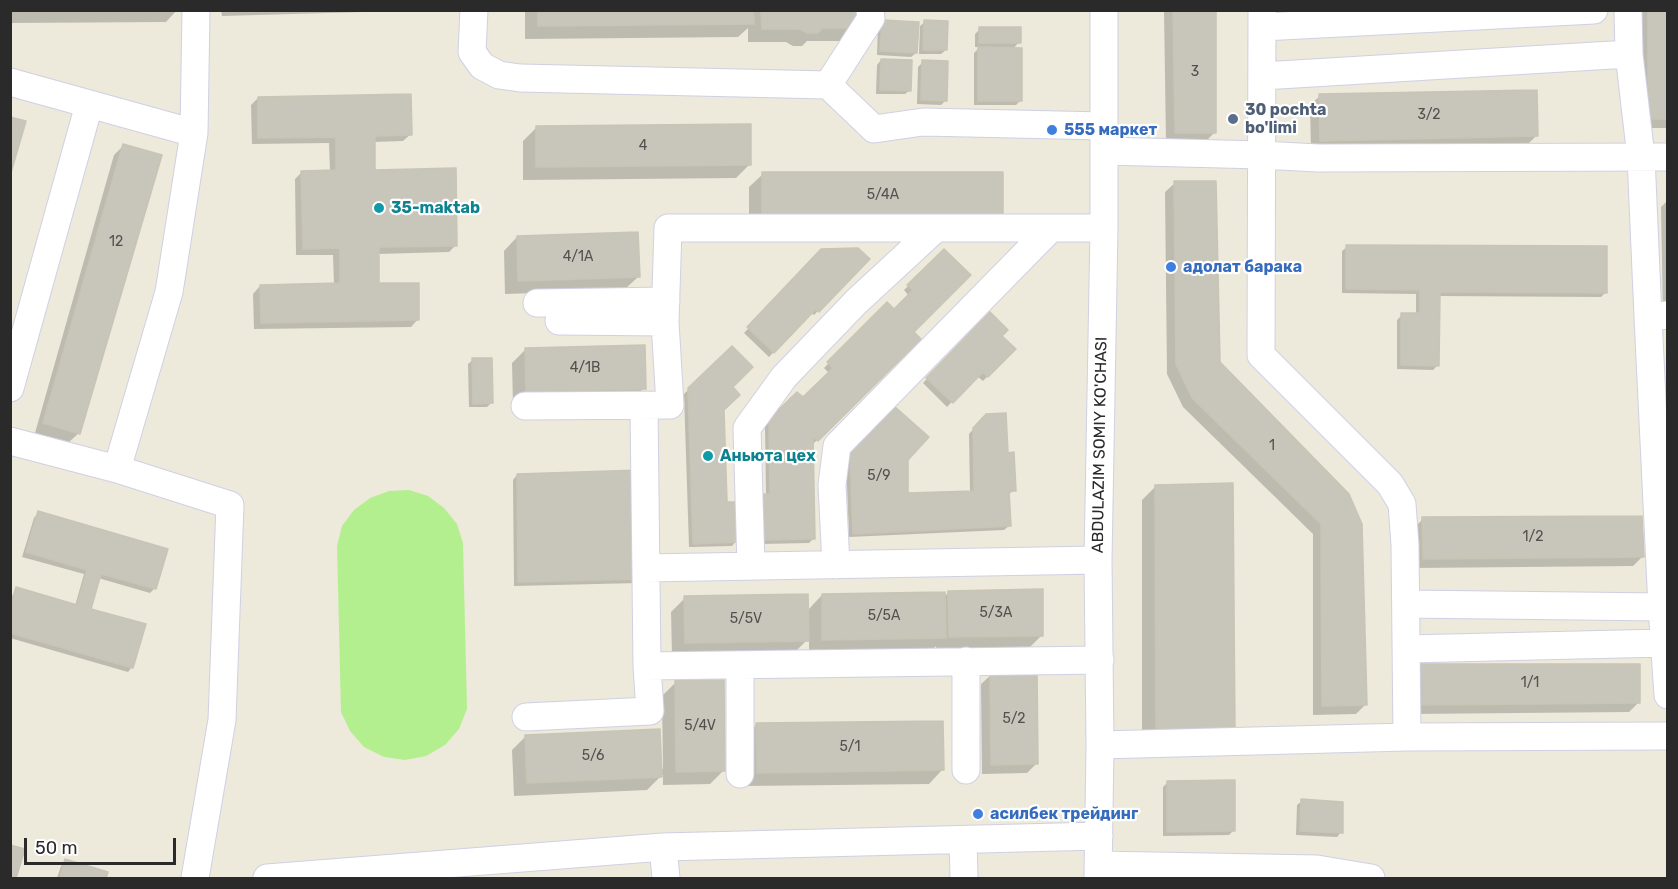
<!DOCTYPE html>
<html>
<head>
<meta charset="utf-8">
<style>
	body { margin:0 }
	#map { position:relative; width:1678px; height:889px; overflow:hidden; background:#ede9db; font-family:Rubik,sans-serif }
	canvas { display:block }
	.frame { position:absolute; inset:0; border:12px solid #2a2a2a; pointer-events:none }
	.scale { position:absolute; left:24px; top:838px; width:152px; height:27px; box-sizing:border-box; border:3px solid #2a2a2a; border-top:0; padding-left:8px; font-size:18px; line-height:21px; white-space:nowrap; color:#2a2a2a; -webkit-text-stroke:4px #fff; paint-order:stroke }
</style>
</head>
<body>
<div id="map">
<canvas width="1678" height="889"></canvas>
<div class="frame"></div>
<div class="scale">50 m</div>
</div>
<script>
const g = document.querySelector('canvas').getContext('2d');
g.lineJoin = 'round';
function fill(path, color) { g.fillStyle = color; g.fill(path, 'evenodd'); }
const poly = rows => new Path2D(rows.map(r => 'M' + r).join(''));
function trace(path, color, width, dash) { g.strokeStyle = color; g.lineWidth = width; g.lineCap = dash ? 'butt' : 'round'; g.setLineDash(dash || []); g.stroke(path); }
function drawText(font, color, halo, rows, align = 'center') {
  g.font = font + ' Rubik,sans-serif'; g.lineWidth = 4.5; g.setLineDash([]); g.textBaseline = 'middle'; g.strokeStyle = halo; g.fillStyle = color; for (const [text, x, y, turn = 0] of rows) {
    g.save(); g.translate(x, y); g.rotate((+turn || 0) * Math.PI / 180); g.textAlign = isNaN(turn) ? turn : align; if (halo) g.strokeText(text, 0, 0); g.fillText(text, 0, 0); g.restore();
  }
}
fill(poly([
	[409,490,428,496,444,508,457,524,463,543,467,709,459,729,445,745,426,756,405,760,384,757,364,747,350,731,341,712,337,546,342,526,354,510,370,498,389,491]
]), '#b4ef8f');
fill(poly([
	[10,10,177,10,166,22,10,23],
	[221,10,436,10,222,16],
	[525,10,859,10,845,41,807,41,802,46,793,46,786,42,748,42,748,28,738,37,525,39],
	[1164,10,1215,10,1215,132,1205,142,1166,142],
	[1639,10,1668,10,1668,128,1639,128],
	[883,22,916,53,911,57,877,55,878,26],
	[925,22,946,50,941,54,919,54,920,26],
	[980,29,1019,42,1013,49,1021,100,1016,105,974,105,974,53,980,47,975,47,975,34],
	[881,60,910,90,905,94,876,94,877,65],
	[923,62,946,100,941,105,917,104,918,67],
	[1320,96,1536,136,1527,145,1311,150,1310,105],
	[258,98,411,134,403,141,373,142,374,171,456,245,449,252,377,254,378,285,418,319,411,327,254,329,253,294,260,286,334,285,333,255,296,255,295,179,302,172,330,172,329,143,252,144,251,105],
	[536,128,750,164,736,178,523,180,523,141],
	[124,145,79,433,69,442,35,433,114,155],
	[763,174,1001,218,749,232,749,187],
	[1175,183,1219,362,1348,495,1366,704,1356,714,1313,715,1313,534,1183,407,1167,374,1165,192],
	[1668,200,1668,317,1663,317,1661,207],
	[517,237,638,277,624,290,505,294,504,251],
	[1347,247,1606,292,1601,297,1438,296,1438,365,1433,370,1397,369,1397,320,1402,315,1416,315,1416,294,1342,293,1342,251],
	[822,251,868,259,814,315,811,313,769,357,744,333],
	[944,251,912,332,919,339,812,445,814,538,809,543,760,544,759,500,763,495,766,495,765,426,797,394,803,400,829,373,824,368,887,305,894,311,909,296,904,290],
	[990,314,1000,336,1014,349,983,381,977,376,947,407,923,383],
	[732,348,731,387,723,409,726,504,736,541,732,546,689,547,684,394],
	[526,349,644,388,630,402,513,405,512,363],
	[473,360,491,403,487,407,469,407,468,364],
	[894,408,906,460,907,494,970,492,969,434,986,415,1007,454,1014,490,1008,495,1009,526,1004,530,849,537,846,460],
	[517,475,638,583,514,586,513,480],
	[1156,486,1233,734,1142,749,1142,500],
	[38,513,155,588,150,593,98,578,89,610,132,667,128,672,10,638,10,599,17,589,75,606,84,574,22,557,34,518],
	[1423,519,1643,556,1633,566,1414,568,1414,528],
	[949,592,1042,635,1028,649,936,650,936,646,931,651,809,653,809,638,793,654,672,656,671,612,685,598,807,611,822,595,944,597],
	[991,675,1036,764,1027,773,982,774,981,684],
	[1410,675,1639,702,1629,712,1410,714],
	[676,682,723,771,710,784,663,785,663,774,647,790,514,796,512,750,525,737,663,769,662,696],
	[756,725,942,770,929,784,743,786,743,739],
	[1168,782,1233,831,1229,835,1163,836,1163,787],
	[1302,801,1341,832,1337,837,1296,835,1297,805],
	[65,861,106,873,104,878,57,878,61,866]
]), '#0003');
const building = poly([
	[538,10,753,10,754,24,538,26,538,10],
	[761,10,860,10,860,28,822,28,818,33,807,33,800,29,762,29,761,10],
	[1173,10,1216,10,1216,133,1175,133,1173,10],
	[1648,10,1668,10,1668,119,1648,119,1648,10],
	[882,20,919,22,917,53,880,51,882,20],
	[924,20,948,21,947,50,923,50,924,20],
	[979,27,1021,27,1021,43,979,43,979,27],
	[978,47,1022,48,1022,101,978,101,978,47],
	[881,59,912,60,911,91,880,90,881,59],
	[922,60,948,61,947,101,921,100,922,60],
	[1537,90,1538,136,1320,141,1319,94,1537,90],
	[411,94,412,135,375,136,375,170,456,168,457,246,379,247,379,283,419,283,419,320,261,323,260,285,340,283,340,248,303,249,301,171,336,170,336,137,258,138,258,97,411,94],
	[10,117,26,121,10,176,10,117],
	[751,124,751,165,536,167,536,126,751,124],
	[123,144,162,155,80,434,43,423,123,144],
	[762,172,1003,172,1003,218,762,218,762,172],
	[1174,181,1216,181,1220,362,1349,494,1362,524,1367,705,1322,706,1321,524,1192,398,1176,364,1174,181],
	[638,232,640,277,518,281,517,236,638,232],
	[1346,245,1607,246,1607,293,1440,292,1439,366,1401,365,1401,313,1420,313,1420,290,1346,289,1346,245],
	[858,248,870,259,819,312,816,309,774,353,747,327,821,249,858,248],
	[944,249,971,275,914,332,921,339,818,441,813,436,815,539,764,540,763,494,770,494,769,419,797,392,803,397,833,368,827,362,887,302,894,309,913,290,907,285,944,249],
	[990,312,1008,330,1002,336,1016,349,988,377,983,372,953,403,926,378,990,312],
	[645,345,646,389,526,392,525,348,645,345],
	[732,346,753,367,733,387,740,395,724,410,727,502,736,502,738,542,693,544,688,388,732,346],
	[472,358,492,358,493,403,473,404,472,358],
	[894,406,929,437,908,460,908,493,974,491,973,428,986,414,1006,413,1008,453,1014,452,1016,491,1009,491,1011,526,853,534,850,454,894,406],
	[641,470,644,579,518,582,517,474,641,470],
	[1233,483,1235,735,1156,736,1155,485,1233,483],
	[38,511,168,549,156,589,101,574,91,609,146,624,133,668,10,633,10,607,16,587,77,605,87,570,26,552,38,511],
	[1642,516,1644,557,1423,559,1422,517,1642,516],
	[1043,589,1043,636,949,637,948,591,1043,589],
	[945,592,946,638,822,640,822,594,945,592],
	[808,594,809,641,685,643,684,596,808,594],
	[1419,664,1640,664,1640,703,1419,705,1419,664],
	[990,673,1037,673,1038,764,991,765,990,673],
	[675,680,724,680,725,771,676,772,675,680],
	[943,721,944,770,757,773,756,723,943,721],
	[660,729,662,777,527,783,525,735,660,729],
	[1235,780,1235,831,1167,832,1167,781,1235,780],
	[1301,799,1343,802,1343,833,1300,831,1301,799],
	[10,845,25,849,16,878,10,878,10,845],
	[65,859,108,872,106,878,60,878,65,859]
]);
fill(building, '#c8c5bb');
trace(building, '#c8c5b5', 1.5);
const minor = poly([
	[474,10,472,52,482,66,499,75,520,78,828,85,871,18,870,10],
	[1262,10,1261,355,1390,484,1402,504,1405,545,1407,737],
	[1628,10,1629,54,1641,157,1648,317],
	[1262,27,1594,10],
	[1262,76,1629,54],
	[10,82,194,133],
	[828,85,874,129,923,122,1104,126],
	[1105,151,1261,155,1318,158,1668,157],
	[537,303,666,301],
	[559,321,665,322],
	[10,388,89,105],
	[525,406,670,405,665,322,668,228,1104,228],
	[10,441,117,469],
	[836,565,832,485,837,446,1050,229],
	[751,566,747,428,784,377,856,302,935,229],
	[646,568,1098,560],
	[1406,604,1662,607,1668,695],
	[1662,607,1648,317,1668,315],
	[1407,649,1664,643],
	[966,661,966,770],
	[740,665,740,774],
	[647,666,1100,660],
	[526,717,650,711,647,666,644,406],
	[1100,745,1407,737,1668,736],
	[963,840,964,878],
	[663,847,666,878],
	[1098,865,1317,869,1371,878],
	[195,878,222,720,230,505,117,469,169,292,194,133,196,10],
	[267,878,663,847,1099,836],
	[1098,878,1100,745,1098,560,1104,228,1104,10]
]);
trace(minor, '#d0d0e4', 29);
trace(minor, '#fff', 27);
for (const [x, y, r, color] of [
	[1233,119,6,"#5c6f8a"],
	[1052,130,6,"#3f7fe0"],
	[379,208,6,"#0f9aa8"],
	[1171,267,6,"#3f7fe0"],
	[708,456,6,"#0f9aa8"],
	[978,814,6,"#3f7fe0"]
]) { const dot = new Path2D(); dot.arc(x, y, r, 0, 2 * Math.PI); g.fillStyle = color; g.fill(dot); trace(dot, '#fff', 2); }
drawText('14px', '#52514e', null, [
	["3",1195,72],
	["3/2",1429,115],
	["4",643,146],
	["5/4A",883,195],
	["12",116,242],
	["4/1A",578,257],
	["4/1B",585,368],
	["1",1272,446],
	["5/9",879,476],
	["1/2",1533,537],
	["5/3A",996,613],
	["5/5A",884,616],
	["5/5V",746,619],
	["1/1",1530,683],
	["5/2",1014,719],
	["5/4V",700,726],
	["5/1",850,747],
	["5/6",593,756]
]);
drawText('bold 16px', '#4e5e75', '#fff', [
	["30 pochta",1245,110],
	["bo'limi",1245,128]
], 'left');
drawText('bold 16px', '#366cbe', '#fff', [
	["555 маркет",1064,130],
	["адолат барака",1183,267],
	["асилбек трейдинг",990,814]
], 'left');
drawText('bold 16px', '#0d838f', '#fff', [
	["35-maktab",391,208],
	["Аньюта цех",720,456]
], 'left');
drawText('16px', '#2a2a2a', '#fff', [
	["ABDULAZIM SOMIY KO'CHASI",1100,445,-89]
]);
</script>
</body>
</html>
